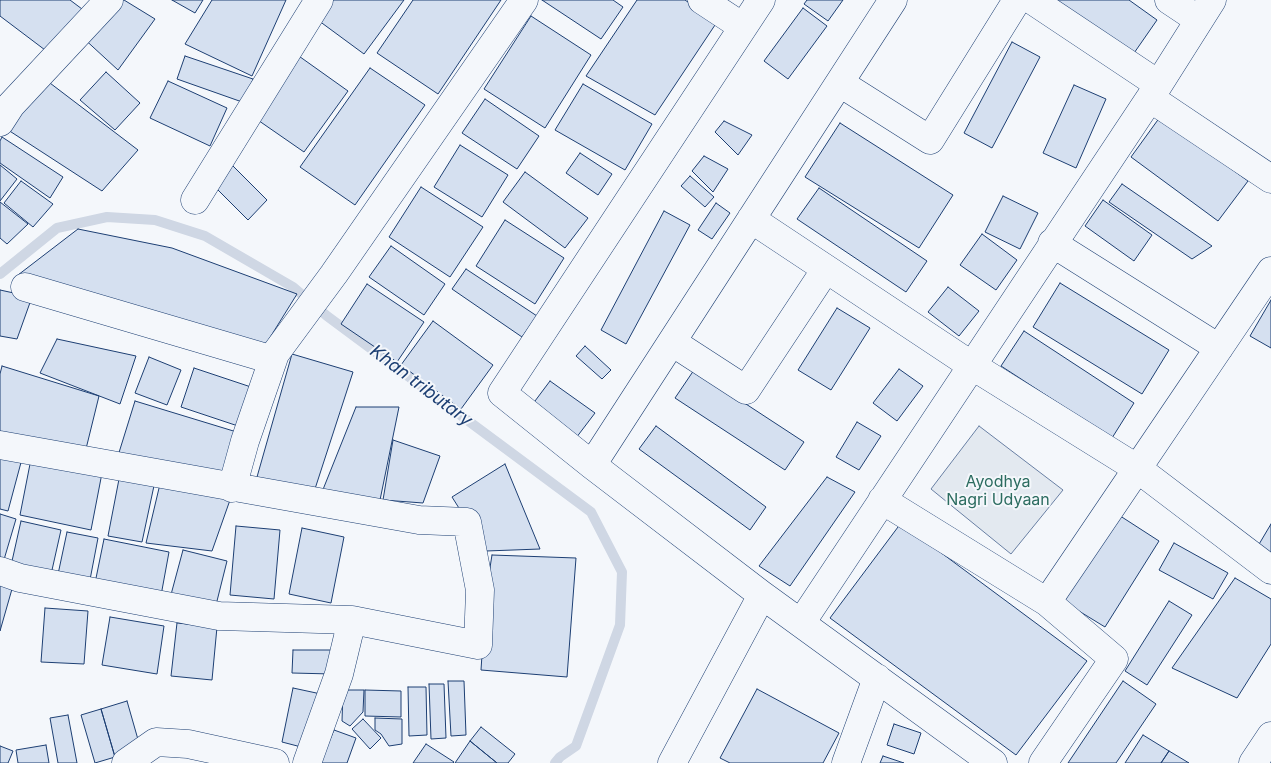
<!DOCTYPE html>
<html>
<head>
<meta charset="utf-8">
<style>
	body { margin:0 }
	canvas { display:block; background:#f4f7fb }
</style>
</head>
<body>
<canvas width="1271" height="763"></canvas>
<script>
const g = document.querySelector('canvas').getContext('2d');
g.lineJoin = 'round';
function fill(path, color) { g.fillStyle = color; g.fill(path, 'evenodd'); }
const poly = rows => new Path2D(rows.map(r => 'M' + r).join(''));
function trace(path, color, width, dash) { g.strokeStyle = color; g.lineWidth = width; g.lineCap = dash ? 'butt' : 'round'; g.setLineDash(dash || []); g.stroke(path); }
function drawText(font, color, halo, rows, align = 'center') {
  g.font = font + ' Inter,sans-serif'; g.lineWidth = 4; g.setLineDash([]); g.textBaseline = 'middle'; g.strokeStyle = halo; g.fillStyle = color; for (const [text, x, y, turn = 0] of rows) {
    g.save(); g.translate(x, y); g.rotate((+turn || 0) * Math.PI / 180); g.textAlign = isNaN(turn) ? turn : align; if (halo) g.strokeText(text, 0, 0); g.fillText(text, 0, 0); g.restore();
  }
}
const green = poly([
	[979,426,1063,490,1011,554,931,489,979,426]
]);
fill(green, '#e3e9f0');
trace(green, '#687fa3', 1);
trace(poly([
	[0,274,57,228,107,217,155,220,205,236,293,287,327,316,591,512,622,572,620,625,576,746,560,757,555,763]
]), '#cfd7e4', 10);
const building = poly([
	[0,0,70,0,82,9,49,53,0,16,0,0],
	[118,0,124,0,155,19,118,70,80,35,118,0],
	[172,0,203,0,195,13,172,0],
	[212,0,286,0,252,76,185,44,212,0],
	[322,0,404,0,364,54,311,15,322,0],
	[413,0,501,0,438,94,377,53,413,0],
	[542,0,613,0,623,7,601,39,542,0],
	[637,0,685,0,717,22,655,115,586,76,637,0],
	[807,0,843,0,828,21,804,4,807,0],
	[1052,0,1129,0,1157,20,1132,56,1052,0],
	[803,8,827,26,788,79,764,61,803,8],
	[531,16,591,55,545,128,484,89,531,16],
	[1012,42,1040,57,992,148,964,133,1012,42],
	[296,54,348,91,304,152,252,116,296,54],
	[185,56,253,79,245,103,177,79,185,56],
	[370,68,425,105,355,205,300,167,370,68],
	[106,72,140,103,115,130,80,100,106,72],
	[46,80,138,150,102,191,5,128,46,80],
	[168,81,227,108,210,146,150,118,168,81],
	[583,84,652,124,625,170,555,130,583,84],
	[1074,85,1106,99,1076,168,1043,153,1074,85],
	[485,99,539,136,517,169,462,133,485,99],
	[1160,117,1248,181,1218,221,1131,157,1160,117],
	[724,121,752,135,738,155,715,132,724,121],
	[840,123,953,195,919,248,805,177,840,123],
	[2,137,63,177,50,198,0,163,0,141,2,137],
	[460,145,508,175,482,217,434,187,460,145],
	[580,153,612,174,598,195,566,173,580,153],
	[704,156,728,169,713,192,692,171,704,156],
	[230,163,267,200,248,220,210,182,230,163],
	[0,165,17,179,0,201,0,165],
	[525,172,588,218,565,248,503,202,525,172],
	[690,176,714,197,705,207,681,186,690,176],
	[21,181,53,204,33,227,4,203,21,181],
	[1122,184,1212,246,1192,259,1109,202,1122,184],
	[421,187,483,227,450,277,389,237,421,187],
	[819,188,927,261,906,292,797,219,819,188],
	[1003,196,1038,213,1020,249,985,232,1003,196],
	[1103,200,1152,235,1134,261,1085,226,1103,200],
	[0,202,28,224,7,244,0,238,0,202],
	[716,203,730,213,712,239,698,230,716,203],
	[664,211,690,225,626,344,601,330,664,211],
	[505,220,564,258,535,304,476,266,505,220],
	[78,229,172,248,297,294,261,352,18,275,78,229],
	[982,234,1017,260,996,290,960,265,982,234],
	[391,246,445,284,424,315,369,277,391,246],
	[466,269,537,316,522,337,452,289,466,269],
	[1060,283,1169,350,1142,394,1033,327,1060,283],
	[367,284,424,322,397,362,341,324,367,284],
	[948,287,979,311,959,336,928,312,948,287],
	[0,290,32,297,17,339,0,336,0,290],
	[1271,300,1271,348,1250,336,1271,300],
	[837,308,870,328,831,390,798,370,837,308],
	[433,321,493,365,461,409,401,365,433,321],
	[1024,331,1134,403,1112,438,1001,366,1024,331],
	[57,339,136,356,120,404,40,373,57,339],
	[585,346,611,370,602,379,576,356,585,346],
	[292,354,353,372,313,495,255,484,292,354],
	[149,357,181,370,167,405,135,393,149,357],
	[2,366,99,396,84,457,0,434,0,374,2,366],
	[194,368,257,389,244,428,181,407,194,368],
	[899,369,923,386,897,421,873,403,899,369],
	[694,370,804,442,785,470,675,398,694,370],
	[550,381,595,413,576,438,532,405,550,381],
	[135,401,240,433,224,484,117,459,135,401],
	[356,407,399,407,379,505,320,497,356,407],
	[857,422,881,436,859,470,836,457,857,422],
	[656,426,766,507,750,530,639,449,656,426],
	[393,440,440,456,423,503,383,500,393,440],
	[0,449,23,455,8,511,0,509,0,449],
	[31,459,102,473,91,530,20,515,31,459],
	[505,464,540,549,486,551,452,497,505,464],
	[120,474,155,481,142,542,108,536,120,474],
	[827,477,855,492,790,586,759,566,827,477],
	[160,484,230,500,212,551,146,543,160,484],
	[1111,510,1159,541,1105,627,1056,597,1111,510],
	[0,514,16,519,3,563,0,562,0,514],
	[21,521,61,530,50,579,10,570,21,521],
	[901,523,1087,661,1016,755,830,618,901,523],
	[1271,524,1271,560,1255,551,1271,524],
	[236,526,280,530,274,599,230,595,236,526],
	[302,528,344,537,331,603,289,594,302,528],
	[67,532,98,538,89,585,57,579,67,532],
	[104,539,169,552,160,601,94,588,104,539],
	[1174,543,1228,573,1213,599,1159,570,1174,543],
	[183,550,227,561,215,609,169,602,183,550],
	[492,555,576,558,567,677,481,670,486,593,492,555],
	[1235,578,1271,599,1271,644,1237,698,1172,668,1235,578],
	[0,585,12,589,0,631,0,585],
	[1169,601,1192,615,1147,685,1125,671,1169,601],
	[45,608,88,611,84,664,41,662,45,608],
	[110,617,164,626,157,674,102,665,110,617],
	[177,623,217,627,212,680,171,676,177,623],
	[293,650,333,650,332,674,292,673,293,650],
	[448,681,464,681,466,735,451,736,448,681],
	[1123,681,1156,704,1116,763,1068,763,1123,681],
	[429,684,444,684,446,738,431,739,429,684],
	[408,687,426,687,427,735,409,736,408,687],
	[293,688,321,694,309,749,282,742,293,688],
	[757,689,839,733,823,763,730,763,720,758,757,689],
	[343,690,364,690,363,712,350,726,342,721,343,690],
	[365,690,401,691,401,717,365,716,365,690],
	[127,701,141,750,115,757,101,709,127,701],
	[101,709,115,757,95,763,81,715,101,709],
	[68,715,77,763,58,763,50,718,68,715],
	[375,718,402,719,402,744,389,746,381,734,375,730,375,718],
	[363,719,381,738,370,749,352,729,363,719],
	[894,724,921,733,914,754,887,745,894,724],
	[481,727,515,754,508,763,497,763,470,741,481,727],
	[334,730,356,738,347,763,320,763,334,730],
	[1143,735,1169,751,1161,763,1125,763,1143,735],
	[470,741,497,763,455,763,470,741],
	[426,744,454,762,453,763,413,763,426,744],
	[46,745,49,763,18,763,16,750,46,745],
	[0,746,13,751,8,763,0,763,0,746],
	[1169,751,1189,763,1161,763,1169,751],
	[883,756,904,763,880,763,883,756]
]);
fill(building, '#d5e0f0');
trace(building, '#1d3f73', 1);
const street = poly([
	[702,0,743,27],
	[761,0,502,393,592,465,762,595,993,763],
	[1032,0,1158,84],
	[1169,0,1199,20],
	[840,83,930,140,1017,0],
	[1150,98,1271,179],
	[0,122,11,105,109,0],
	[195,200,319,0],
	[751,219,971,365,1138,469,1271,570],
	[1052,243,1219,348],
	[25,287,273,360],
	[672,342,746,390,826,269],
	[0,445,419,520,467,522,480,590,478,645,352,620,219,616,20,578,0,571],
	[592,465,893,0],
	[232,488,245,441,275,354,334,274,524,0],
	[882,500,1047,602,1114,659,1043,763],
	[1047,602,1271,271],
	[801,623,1150,98,1212,0],
	[126,763,156,742,188,744,275,763],
	[307,763,339,674,352,620],
	[672,763,762,595],
	[846,763,877,678],
	[1253,763,1271,736]
]);
trace(street, '#1d3f73', 29);
trace(street, '#f4f7fb', 28);
drawText('16px', '#2c6c60', '#f4f7fb', [
	["Ayodhya",998,482],
	["Nagri Udyaan",998,500]
]);
drawText('italic 18px', '#1d3f73', '#f4f7fb', [
	["Khan tributary",421,386,37]
]);
</script>
</body>
</html>
